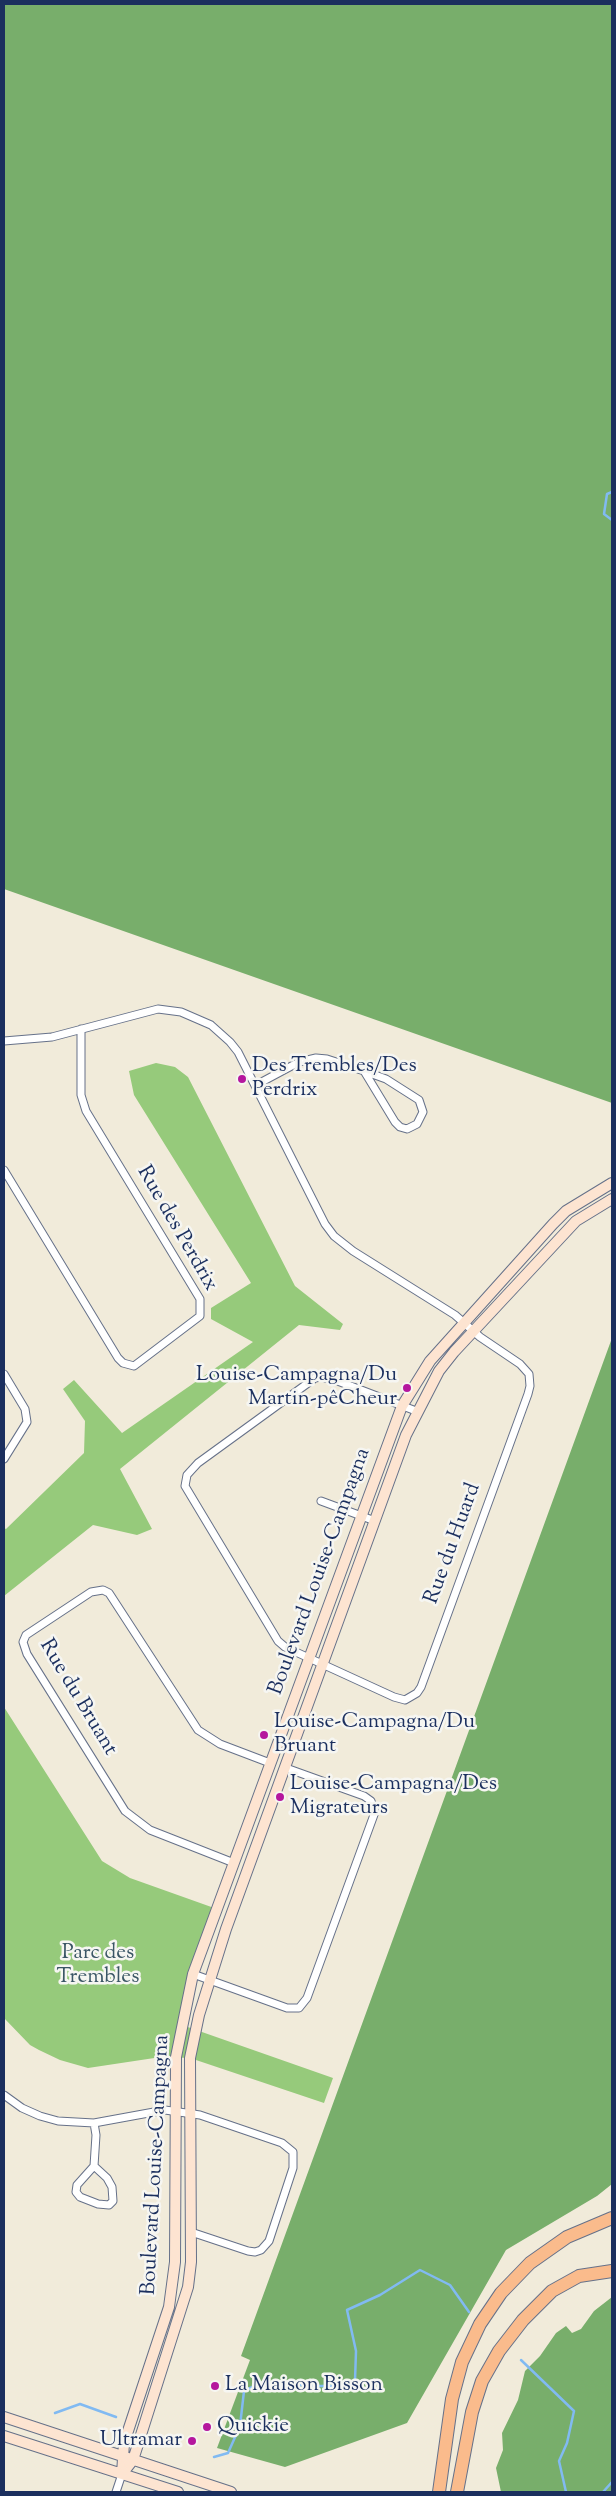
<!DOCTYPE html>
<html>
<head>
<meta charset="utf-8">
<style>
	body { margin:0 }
	#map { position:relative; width:616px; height:2496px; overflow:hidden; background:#f1ebda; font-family:"Sorts Mill Goudy",serif }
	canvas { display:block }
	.frame { position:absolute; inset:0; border:5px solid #1b2f5e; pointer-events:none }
</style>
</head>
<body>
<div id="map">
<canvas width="616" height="2496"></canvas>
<div class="frame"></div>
</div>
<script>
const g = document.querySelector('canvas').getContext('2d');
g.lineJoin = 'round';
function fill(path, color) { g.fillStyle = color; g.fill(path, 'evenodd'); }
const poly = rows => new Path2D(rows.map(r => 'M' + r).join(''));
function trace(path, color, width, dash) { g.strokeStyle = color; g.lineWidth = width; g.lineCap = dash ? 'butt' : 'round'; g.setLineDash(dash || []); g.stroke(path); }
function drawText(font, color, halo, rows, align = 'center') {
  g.font = font + ' "Sorts Mill Goudy",serif'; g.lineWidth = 5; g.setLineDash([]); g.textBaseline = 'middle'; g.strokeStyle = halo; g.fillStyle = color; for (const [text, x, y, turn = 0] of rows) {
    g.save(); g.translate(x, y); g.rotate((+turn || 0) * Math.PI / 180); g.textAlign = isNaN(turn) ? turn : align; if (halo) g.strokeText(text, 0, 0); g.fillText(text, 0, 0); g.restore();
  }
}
fill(poly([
	[156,1063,175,1067,188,1077,295,1286,343,1324,340,1330,299,1325,120,1469,152,1529,137,1535,93,1525,4,1596,4,1528,6,1529,84,1453,85,1421,63,1389,74,1380,122,1433,253,1342,211,1319,211,1308,251,1283,134,1095,129,1071],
	[4,1707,102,1861,130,1878,217,1909,182,2025,333,2078,324,2103,190,2058,161,2057,88,2068,60,2060,39,2050,30,2045,4,2018]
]), '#96ca7b');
fill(poly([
	[4,4,612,4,612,1103,4,889],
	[612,1338,612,2184,597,2196,506,2250,407,2423,285,2467,217,2448,250,2360,241,2356],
	[612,2297,612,2492,501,2492,496,2468,503,2450,502,2433,518,2400,525,2371,540,2356,556,2333,566,2326,572,2333,581,2329,594,2311]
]), '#78ae6b');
trace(poly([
	[612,492,607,494,604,514,612,520],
	[521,2360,574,2411,567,2443,559,2461,566,2492],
	[55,2413,80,2404,116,2417],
	[214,2457,228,2453,240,2426,244,2391,261,2383,317,2386,335,2386,355,2381,356,2351,347,2310,380,2295,420,2270,450,2285,469,2312],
	[603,2492,612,2482]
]), '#81baf2', 2.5);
const street = poly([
	[4,1041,52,1037,158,1009,181,1012,211,1025,230,1042,238,1052,325,1224,334,1236,353,1251,455,1315,480,1337,520,1364,529,1374,530,1386,528,1394,421,1687,417,1693,405,1700,394,1697,285,1647,278,1641,185,1486,187,1475,198,1463,315,1378,321,1377,335,1380,416,1411],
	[256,1085,299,1062,316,1058,327,1059,364,1071,395,1122,400,1127,407,1129,417,1124,423,1112,419,1100,386,1079,364,1071],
	[4,1170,118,1358,123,1363,134,1366,200,1316,200,1299,86,1111,81,1095,81,1029],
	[4,1374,25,1409,27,1422,4,1459],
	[321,1501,375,1521],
	[234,1863,150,1830,125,1811,27,1654,23,1642,26,1635,91,1592,103,1590,109,1593,198,1730,220,1744,270,1763],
	[193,1974,287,2008,299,2008,307,1998,375,1812,371,1801,364,1796,286,1768],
	[4,2095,22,2108,40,2116,58,2121,94,2123,165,2110,200,2115,282,2143,293,2152,293,2168,269,2241,261,2250,255,2252,248,2251,191,2232],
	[94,2123,96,2135,94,2166,77,2185,76,2192,80,2197,98,2204,109,2205,113,2201,112,2187,107,2178,94,2166],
	[116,2492,122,2474]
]);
const secondary = poly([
	[4,2417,231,2492],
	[4,2436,178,2492],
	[122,2474,124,2443,169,2307,175,2262,176,2057,193,1974,402,1406,430,1361,553,1224,566,1211,612,1183],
	[122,2474,133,2460,188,2287,191,2262,190,2058,199,2015,226,1929,406,1435,439,1371,454,1352,576,1221,612,1199]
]);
const highway = poly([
	[439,2492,452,2399,462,2362,480,2324,501,2293,530,2263,567,2237,612,2218],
	[457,2492,472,2412,482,2381,499,2351,523,2320,552,2291,579,2276,612,2271]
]);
trace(street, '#667189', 9);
trace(secondary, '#667189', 12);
trace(highway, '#667189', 14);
trace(street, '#fff', 7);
trace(secondary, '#fde4d1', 10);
trace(highway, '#fabb8c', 12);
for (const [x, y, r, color] of [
	[242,1079,5,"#b5179e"],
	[407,1388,5,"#b5179e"],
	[264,1735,5,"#b5179e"],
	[280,1797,5,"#b5179e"],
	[215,2386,5,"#b5179e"],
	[207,2427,5,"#b5179e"],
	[192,2441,5,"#b5179e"]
]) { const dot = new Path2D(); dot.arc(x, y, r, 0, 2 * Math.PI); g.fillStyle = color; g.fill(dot); trace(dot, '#f6f6f2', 2); }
drawText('21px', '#1b2f5e', '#f6f6f2', [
	["Des Trembles/Des",252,1067],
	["Perdrix",252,1091],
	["Louise-Campagna/Du",397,1376,"right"],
	["Martin-pêCheur",397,1400,"right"],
	["Louise-Campagna/Du",274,1723],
	["Bruant",274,1747],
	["Louise-Campagna/Des",290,1785],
	["Migrateurs",290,1809],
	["La Maison Bisson",225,2386],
	["Quickie",217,2427],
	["Ultramar",182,2441,"right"]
], 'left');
drawText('21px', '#1b2f5e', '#f6f6f2', [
	["Rue des Perdrix",176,1229,60],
	["Rue du Huard",454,1544,-70],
	["Boulevard Louise-Campagna",321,1572,-70],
	["Rue du Bruant",77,1698,59],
	["Boulevard Louise-Campagna",157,2165,-87]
]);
drawText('21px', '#3a5665', '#f6f6f2', [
	["Parc des",98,1954],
	["Trembles",98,1978]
]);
</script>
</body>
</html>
